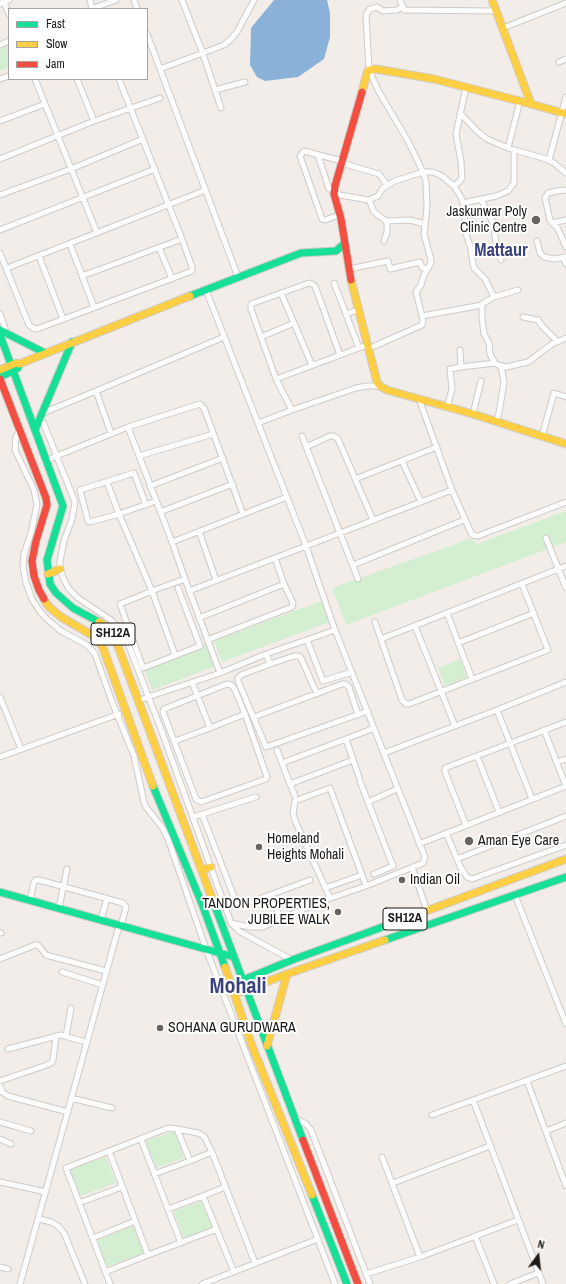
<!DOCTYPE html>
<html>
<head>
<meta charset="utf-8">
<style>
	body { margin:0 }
	#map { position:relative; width:566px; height:1284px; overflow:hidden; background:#f2ede8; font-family:"Archivo Narrow",sans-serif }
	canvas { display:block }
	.legend { position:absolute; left:8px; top:8px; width:140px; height:72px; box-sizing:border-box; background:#fff; border:1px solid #a4a3a2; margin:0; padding:5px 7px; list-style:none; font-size:12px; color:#1c1916 }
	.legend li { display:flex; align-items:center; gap:8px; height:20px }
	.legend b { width:20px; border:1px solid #a4a3a2 }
	.north { position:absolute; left:518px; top:1236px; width:40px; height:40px; -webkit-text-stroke:3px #fff; paint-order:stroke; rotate:15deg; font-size:11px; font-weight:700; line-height:16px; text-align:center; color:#1c1916 }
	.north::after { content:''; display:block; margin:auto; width:14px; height:18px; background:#1c1916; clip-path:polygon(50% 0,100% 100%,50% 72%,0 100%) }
</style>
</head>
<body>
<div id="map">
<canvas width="566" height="1284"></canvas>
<ul class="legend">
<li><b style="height:5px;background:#16e098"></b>Fast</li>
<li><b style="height:5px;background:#ffcf43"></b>Slow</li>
<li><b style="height:5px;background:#f24e42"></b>Jam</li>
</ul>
<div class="north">N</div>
</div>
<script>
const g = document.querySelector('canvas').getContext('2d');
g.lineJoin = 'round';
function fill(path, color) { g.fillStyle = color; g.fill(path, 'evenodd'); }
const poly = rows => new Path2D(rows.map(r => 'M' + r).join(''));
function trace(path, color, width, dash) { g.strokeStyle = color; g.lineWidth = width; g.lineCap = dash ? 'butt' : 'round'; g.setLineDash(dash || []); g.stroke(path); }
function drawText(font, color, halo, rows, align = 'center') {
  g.font = font + ' "Archivo Narrow",sans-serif'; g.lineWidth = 4; g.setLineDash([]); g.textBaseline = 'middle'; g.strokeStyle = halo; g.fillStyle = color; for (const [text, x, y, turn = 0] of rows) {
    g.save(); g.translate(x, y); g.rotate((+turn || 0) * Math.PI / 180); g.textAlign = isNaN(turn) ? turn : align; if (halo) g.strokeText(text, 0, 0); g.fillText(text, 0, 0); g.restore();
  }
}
fill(poly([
	[9,46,9,67,0,71,0,49],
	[566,511,566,542,346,625,332,588,470,539,477,544],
	[324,600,332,621,222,662,214,641],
	[207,644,216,666,152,690,144,668],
	[460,659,467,677,445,686,438,668],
	[175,1131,184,1158,156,1168,146,1141],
	[106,1157,116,1183,80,1196,70,1169],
	[202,1201,212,1227,184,1238,174,1211],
	[133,1226,144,1253,106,1267,96,1241]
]), '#d4eed1');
fill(poly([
	[274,0,327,0,330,13,330,37,324,59,298,77,265,81,257,77,250,65,251,28]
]), '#8ab2d9');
const street = poly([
	[3,0,9,14],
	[90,0,92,9],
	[134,0,137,9],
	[182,0,203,54,221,108],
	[400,0,404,10,496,11],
	[0,4,9,0],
	[91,9,116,0],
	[503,28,566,3],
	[147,34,238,277],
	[0,45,9,41],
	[559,62,566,59],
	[160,69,224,45,231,39,237,32,254,0],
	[0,79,9,76],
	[35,79,97,233],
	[77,79,94,121],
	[215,90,245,82],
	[460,113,478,132,487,139,508,148,546,159,554,163,566,173],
	[0,121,45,104],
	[508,148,520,101],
	[318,155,329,189],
	[0,159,94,121,160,98],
	[549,160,566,97],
	[342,163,379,174,387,185],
	[454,186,460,181,462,178,461,161,456,134,466,87],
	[566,190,557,191,548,193,545,198,550,220,558,229,566,247],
	[334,194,369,200,378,196,383,188,395,181,423,172,433,172,442,176,454,186,461,197,464,206,465,231,471,249,473,264,474,268,485,279,494,297,482,304,482,318,484,334,489,343,490,354,495,363,498,365,506,367,528,362,552,344,566,338],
	[0,195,71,169,143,139],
	[481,199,493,223,496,243,501,260],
	[369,200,374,212,386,221,387,224,387,232,384,241],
	[463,203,496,196,508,191,514,183,514,150],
	[339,215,325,220,322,219,300,156,304,151,342,161],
	[386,221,410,220,425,224],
	[552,223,566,220],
	[0,230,155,169],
	[537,241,540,253,544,257,554,259,566,257],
	[70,244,94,307],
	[159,247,172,279],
	[0,253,29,325,33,328,37,329,192,271,192,267,182,239,119,79],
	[39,256,63,319],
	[563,258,566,264],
	[7,268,206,190],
	[349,269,388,261,390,269,420,262,422,268,428,268],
	[82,276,182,239],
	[334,283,359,348],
	[206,290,306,546,335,630,425,857,423,863,366,886,322,901,263,927,250,927,231,923],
	[281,293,312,365],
	[494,297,518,290],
	[0,314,5,328],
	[346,314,358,310],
	[422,316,482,305],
	[523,317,538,320,542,326,557,341],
	[261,337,294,323],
	[368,349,422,325,423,320,416,292,421,285,424,275,431,263,431,260,424,234,427,207,426,182,423,172,408,141,379,92,369,70,366,15,370,9,377,7,383,11,397,10,403,6],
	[461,367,495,363],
	[276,379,367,345],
	[96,391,224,337],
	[419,399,452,490,472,535,478,536,566,502],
	[447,407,452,389,450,369,461,367,460,350],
	[292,410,276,379,251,309,251,304,309,283,312,284,315,286,340,355],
	[43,413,96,391,111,433],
	[473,414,481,381],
	[41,417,75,502,72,519,64,541,60,561,60,569,64,580,69,589,78,598,111,620,119,628,127,641,162,732,231,923,239,931,292,960],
	[496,422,499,413,504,382,501,366],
	[258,423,292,410,356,388,367,386,380,386],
	[128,427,172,542,185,579,220,673],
	[19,432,16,437,15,450,34,490,37,505,31,533,24,554,23,566,26,583,32,599,41,613,49,621,61,631,87,645,95,654,111,699,134,756,144,802,146,807,162,827,168,839,206,949,335,1284],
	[302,436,358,579],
	[542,436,554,393,566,397],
	[306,447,330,436,334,436,338,439,373,520],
	[139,456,213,434],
	[47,460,128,427,200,404,204,408,243,514],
	[402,461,421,502],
	[355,479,437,447],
	[107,482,119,514,156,501],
	[150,486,223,458],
	[146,505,134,473,80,490,88,521,90,522,119,514,152,591,185,579],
	[160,512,233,484],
	[199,531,216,580],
	[546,538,566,588],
	[172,542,287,497],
	[353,565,464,520],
	[189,591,452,490],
	[447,613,472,679],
	[199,618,284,584],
	[375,622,402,700,406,704,409,704,548,650,522,584],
	[415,626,455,726],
	[381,639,566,566],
	[207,640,292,607,293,603,284,584,275,558],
	[307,640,323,681,352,672],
	[458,643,534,613],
	[266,654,270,664,241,675,238,678,238,681,266,747,368,711],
	[175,655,152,591,120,604,143,668,200,646,178,588],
	[270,664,294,656,299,656,301,658,317,694],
	[227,684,231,685,234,688,245,714,267,777,266,779,201,802,196,799,163,712,164,709,227,684],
	[0,697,21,749],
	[138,701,148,697,220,673,266,654,335,630],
	[497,710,532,799],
	[254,717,342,684,345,684,349,687,358,715],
	[210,728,245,714],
	[544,730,566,786],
	[346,739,282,763,290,784,353,760],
	[175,741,210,728,192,682],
	[277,750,282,763],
	[384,753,497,710,566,682],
	[477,756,499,812],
	[0,757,119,714],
	[557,762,566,759],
	[359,777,346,739,374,728],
	[360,781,368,802],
	[290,784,295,796],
	[202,814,236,902,238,904,243,905,310,880],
	[193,817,256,797],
	[466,825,445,772,445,768,566,722],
	[446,833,461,868,467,877,472,879,566,845],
	[419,844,566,786],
	[457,859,566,816],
	[412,867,427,911],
	[374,874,393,866,368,802,397,789],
	[325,888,362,875],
	[270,895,281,919],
	[515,895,566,1024],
	[330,898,296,823,293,814,295,801,330,788,366,886],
	[30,900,34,882,36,880,39,880,123,903,126,907,121,926],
	[59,908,67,869],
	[101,920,107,898],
	[0,933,1,933],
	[0,959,35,945,38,945,46,955,106,971],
	[62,972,103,985],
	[66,1036,71,1008],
	[8,1049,61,1035,86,1042],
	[0,1081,47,1065,51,1063,53,1060,56,1036],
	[527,1081,566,1186],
	[0,1086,2,1092,8,1096,68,1112],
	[71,1098,112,1108],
	[473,1100,543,1284],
	[432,1115,566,1066],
	[294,1117,306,1124,311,1130,370,1284],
	[0,1122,31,1131],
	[177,1129,198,1133,202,1135,205,1138,212,1152,255,1263],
	[546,1131,566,1123],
	[0,1139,11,1144],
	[141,1139,181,1243],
	[109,1151,148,1255,217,1229],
	[382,1157,420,1257],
	[154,1174,190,1161],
	[0,1182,46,1192],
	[393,1183,490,1146],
	[225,1187,203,1196,234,1272],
	[79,1203,122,1187],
	[168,1209,203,1196],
	[39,1219,51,1222,58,1226,64,1233,85,1284],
	[475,1236,494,1284],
	[93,1238,135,1221],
	[0,1267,8,1269],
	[105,1272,148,1255],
	[366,1274,420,1257,518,1220],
	[20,1284,119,926],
	[110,1284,66,1168,168,1128,177,1129,190,1161,212,1152],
	[202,1284,318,1239],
	[510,1284,538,1273]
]);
const fast = poly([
	[190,296,301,253,336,251,344,244],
	[0,330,45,353],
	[0,335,63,506,47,560,50,584,56,593,73,608,99,622],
	[0,377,18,368],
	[35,430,72,342],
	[153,786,202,904,225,967],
	[0,892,234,957],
	[213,901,303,1140],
	[385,940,566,877],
	[231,985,292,960,410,917],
	[312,1195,347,1284]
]);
const slow = poly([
	[492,0,531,104,566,114],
	[362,92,367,73,369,70,376,69,434,79,531,104],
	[351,280,377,382,380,386,387,390,473,414,566,444],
	[0,370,16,363,19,364,190,296],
	[48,574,60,569],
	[44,599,49,607,61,617,97,638,103,648,153,786],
	[99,622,109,628,113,633,213,901],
	[202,870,211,867],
	[410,917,566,859],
	[225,967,252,1046,312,1195],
	[235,994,287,974,385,940],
	[267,1046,287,974]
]);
const jam = poly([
	[351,280,341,219,334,194,335,186,362,92],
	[0,379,46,498,47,505,36,541,32,561,34,576,39,590,44,599],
	[303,1140,358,1284]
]);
trace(street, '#cfcbc7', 7);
trace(fast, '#cfcbc7', 9);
trace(slow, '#cfcbc7', 9);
trace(jam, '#cfcbc7', 9);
trace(street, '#fdfcfc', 5);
trace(fast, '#16e098', 7);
trace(slow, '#ffcf43', 7);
trace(jam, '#f24e42', 7);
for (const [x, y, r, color] of [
	[536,220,5,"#676360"],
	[469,841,5,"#676360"],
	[259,847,4,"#676360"],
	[402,880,4,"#676360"],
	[338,912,4,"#676360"],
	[160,1028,4,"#676360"]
]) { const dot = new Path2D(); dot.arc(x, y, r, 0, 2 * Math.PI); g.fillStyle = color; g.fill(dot); trace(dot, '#fff', 1.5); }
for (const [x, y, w] of [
	[113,634,44],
	[405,919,44]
]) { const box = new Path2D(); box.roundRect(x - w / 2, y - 11, w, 22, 3); g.fillStyle = '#fff'; g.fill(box); trace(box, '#1c1916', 1); }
drawText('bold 13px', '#1c1916', null, [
	["SH12A",113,634],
	["SH12A",405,919]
]);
drawText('14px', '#1c1916', '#fff', [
	["Jaskunwar Poly",527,212,"right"],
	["Clinic Centre",527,228,"right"],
	["Homeland",267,839],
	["Heights Mohali",267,855],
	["Aman Eye Care",478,841],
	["Indian Oil",410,880],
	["TANDON PROPERTIES,",330,904,"right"],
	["JUBILEE WALK",330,920,"right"],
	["SOHANA GURUDWARA",168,1028]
], 'left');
drawText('bold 18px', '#3b437f', '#fff', [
	["Mattaur",501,251]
]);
drawText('bold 22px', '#3b437f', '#fff', [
	["Mohali",238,987]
]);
</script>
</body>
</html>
